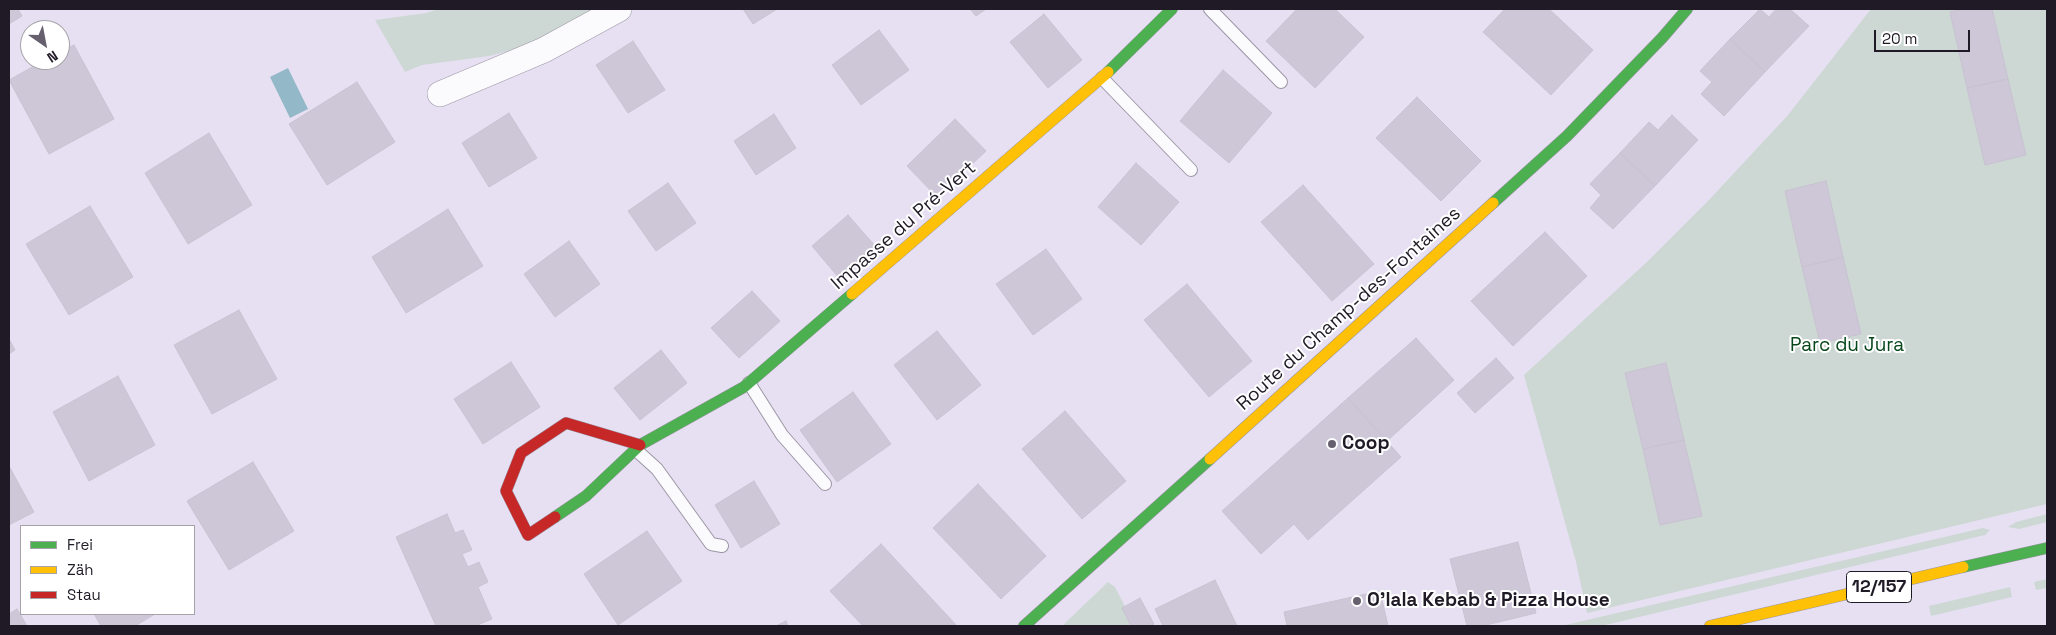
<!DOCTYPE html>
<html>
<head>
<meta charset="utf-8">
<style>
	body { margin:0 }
	#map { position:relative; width:2056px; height:635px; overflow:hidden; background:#e7e0f3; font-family:"Space Grotesk",sans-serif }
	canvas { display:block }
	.frame { position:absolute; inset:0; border:10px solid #1f1a26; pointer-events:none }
	.legend { position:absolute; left:20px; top:525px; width:175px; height:90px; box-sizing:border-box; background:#fff; border:1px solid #a5a3a8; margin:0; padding:6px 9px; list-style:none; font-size:15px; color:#1f1a26 }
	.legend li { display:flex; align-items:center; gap:10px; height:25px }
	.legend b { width:25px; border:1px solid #a5a3a8 }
	.north { position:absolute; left:20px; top:20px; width:50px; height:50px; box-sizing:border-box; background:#fff; border:1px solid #a5a3a8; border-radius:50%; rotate:147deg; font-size:14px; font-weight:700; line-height:20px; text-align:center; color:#1f1a26 }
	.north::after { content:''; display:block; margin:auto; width:18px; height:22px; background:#655f6e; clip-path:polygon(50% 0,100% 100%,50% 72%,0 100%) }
	.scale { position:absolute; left:1874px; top:30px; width:96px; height:22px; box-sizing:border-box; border:2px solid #1f1a26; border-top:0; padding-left:6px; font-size:15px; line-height:18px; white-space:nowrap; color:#1f1a26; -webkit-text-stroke:4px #fff; paint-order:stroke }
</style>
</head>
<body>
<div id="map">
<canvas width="2056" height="635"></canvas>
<div class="frame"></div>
<ul class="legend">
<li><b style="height:6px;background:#4caf50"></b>Frei</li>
<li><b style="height:6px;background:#ffc107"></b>Zäh</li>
<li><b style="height:6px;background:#c62828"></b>Stau</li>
</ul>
<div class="north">N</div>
<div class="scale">20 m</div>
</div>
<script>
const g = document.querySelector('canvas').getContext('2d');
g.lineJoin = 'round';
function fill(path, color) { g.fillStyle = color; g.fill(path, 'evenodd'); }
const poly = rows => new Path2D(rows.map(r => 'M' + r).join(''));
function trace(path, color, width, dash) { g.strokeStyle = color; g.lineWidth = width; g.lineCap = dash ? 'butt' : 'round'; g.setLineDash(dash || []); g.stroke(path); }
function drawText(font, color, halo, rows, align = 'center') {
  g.font = font + ' "Space Grotesk",sans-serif'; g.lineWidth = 4; g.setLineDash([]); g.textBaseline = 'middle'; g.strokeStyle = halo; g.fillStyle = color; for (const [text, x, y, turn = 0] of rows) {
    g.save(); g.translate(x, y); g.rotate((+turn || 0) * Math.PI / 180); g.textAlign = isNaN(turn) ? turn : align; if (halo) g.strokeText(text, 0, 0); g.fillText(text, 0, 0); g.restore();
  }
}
fill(poly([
	[439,9,597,9,527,46,489,56,422,65,405,72,375,20,426,13],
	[1871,9,2047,9,2047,504,1587,613,1576,562,1524,375,1649,260,1707,202,1788,115],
	[2047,514,2047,522,2019,529,2008,527,2016,522],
	[1983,528,1990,530,1985,535,1601,626,1561,626],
	[2047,579,2047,588,2036,590,2034,582],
	[1108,582,1115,587,1135,626,1062,626],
	[2010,587,2012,597,1931,616,1929,606]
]), '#cdd8d4');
fill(poly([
	[288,68,308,109,290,118,270,77]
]), '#93b9c8');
const building = poly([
	[9,9,18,9,22,16,9,24,9,9],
	[743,9,777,9,753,24,743,9],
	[970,9,986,9,976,16,970,9],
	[1297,9,1335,9,1364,37,1315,88,1266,41,1297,9],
	[1505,9,1549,9,1593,50,1551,95,1483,32,1505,9],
	[1760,9,1769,17,1776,9,1790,9,1809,26,1765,72,1730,39,1760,9],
	[1963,9,1992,9,2008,79,1967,88,1950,12,1963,9],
	[1044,14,1082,60,1048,88,1010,42,1044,14],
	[879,30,909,70,861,105,832,65,879,30],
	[1730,39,1765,72,1724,116,1701,94,1712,82,1700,71,1730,39],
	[633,41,665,90,628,113,596,65,633,41],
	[74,45,114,119,49,154,9,80,45,60,60,60,60,52,74,45],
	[1223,70,1272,113,1229,163,1180,121,1223,70],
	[2008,79,2026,155,1985,165,1967,88,2008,79],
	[357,82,395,142,327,185,289,124,357,82],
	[1417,97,1481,161,1441,201,1376,138,1417,97],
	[509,113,537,158,489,187,462,143,509,113],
	[774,114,796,148,756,175,734,141,774,114],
	[1672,115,1698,140,1655,186,1620,153,1649,122,1658,130,1672,115],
	[955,119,986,151,937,197,907,166,955,119],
	[209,133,252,205,188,244,145,173,209,133],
	[1620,153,1655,186,1613,229,1590,208,1601,195,1590,184,1620,153],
	[1136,163,1179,202,1141,245,1098,207,1136,163],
	[1826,181,1843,257,1802,267,1785,191,1826,181],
	[668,183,696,223,656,251,628,211,668,183],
	[1303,185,1374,264,1332,301,1261,222,1303,185],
	[90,206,133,277,69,315,26,244,90,206],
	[448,209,483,266,406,313,372,257,448,209],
	[848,215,876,247,839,278,812,246,848,215],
	[1545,232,1587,276,1513,346,1471,301,1545,232],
	[569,241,600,284,555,317,524,274,569,241],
	[1046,249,1082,299,1033,335,996,284,1046,249],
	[1843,257,1861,334,1820,343,1802,267,1843,257],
	[1187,284,1252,361,1209,397,1144,320,1187,284],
	[752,291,780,321,739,358,711,328,752,291],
	[239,310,277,379,212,414,174,345,239,310],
	[937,331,981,385,937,420,894,365,937,331],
	[1416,338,1454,380,1387,441,1348,398,1416,338],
	[9,339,15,350,9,354,9,339],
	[661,350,687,383,640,420,614,388,661,350],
	[1496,358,1514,378,1475,413,1457,393,1496,358],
	[511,362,540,407,483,444,454,399,511,362],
	[1666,363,1684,440,1643,449,1625,373,1666,363],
	[118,376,155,445,89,481,53,412,118,376],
	[853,392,891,444,837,482,800,430,853,392],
	[1348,398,1401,457,1308,540,1294,524,1261,554,1222,511,1348,398],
	[1065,411,1126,481,1082,519,1022,449,1065,411],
	[1684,440,1702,516,1660,525,1643,449,1684,440],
	[253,462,294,531,229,570,187,501,253,462],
	[9,466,34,512,9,525,9,466],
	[754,481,780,524,741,548,715,505,754,481],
	[978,484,1046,556,1001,599,933,528,978,484],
	[447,514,455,533,463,530,472,550,462,554,468,567,479,562,488,582,478,587,492,619,475,626,436,626,396,537,447,514],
	[647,531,682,581,618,625,584,574,647,531],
	[1518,542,1536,613,1482,626,1467,626,1450,559,1518,542],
	[881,544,957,626,863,626,830,591,881,544],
	[1215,580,1237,626,1163,626,1155,609,1215,580],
	[1380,591,1388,626,1287,626,1284,612,1380,591],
	[1140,598,1154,624,1150,626,1131,626,1122,608,1140,598],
	[17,609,27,626,9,626,9,614,17,609],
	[94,614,155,614,135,626,101,626,94,614],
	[786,621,788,626,776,626,786,621]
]);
fill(building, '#cec7d8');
trace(building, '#c8c2d1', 1);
const lane = poly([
	[1210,9,1281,82],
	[1102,78,1191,170],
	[749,383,782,435,825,484],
	[636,450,657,469,711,544,722,546]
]);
const street = poly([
	[440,94,544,50,619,9]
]);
const fast = poly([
	[1108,72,1172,9],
	[1493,203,1567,136,1662,38,1687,9],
	[555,517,586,496,640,445,744,387,852,294],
	[1963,567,2047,548],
	[1024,626,1210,459]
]);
const slow = poly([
	[852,294,1108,72],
	[1210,459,1493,203],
	[1710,626,1963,567]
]);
const jam = poly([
	[555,517,528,535,506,491,521,453,566,423,640,445]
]);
trace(lane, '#9c96a4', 14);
trace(street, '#9c96a4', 26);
trace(fast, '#9c96a4', 12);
trace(slow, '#9c96a4', 12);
trace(jam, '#9c96a4', 12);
trace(lane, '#fbfafd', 12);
trace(street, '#fbfafd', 25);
trace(fast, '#4caf50', 11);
trace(slow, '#ffc107', 11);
trace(jam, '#c62828', 11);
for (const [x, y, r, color] of [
	[1332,444,5,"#655f6e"],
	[1357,601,5,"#655f6e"]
]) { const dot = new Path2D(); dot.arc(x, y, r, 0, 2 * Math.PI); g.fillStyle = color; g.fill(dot); trace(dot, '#fff', 2); }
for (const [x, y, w] of [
	[1879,587,65]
]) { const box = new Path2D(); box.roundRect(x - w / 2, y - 15.5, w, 31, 4); g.fillStyle = '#fff'; g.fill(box); trace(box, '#1f1a26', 1); }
drawText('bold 18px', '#1f1a26', null, [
	["12/157",1879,587]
]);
drawText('19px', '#1f1a26', '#fff', [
	["Impasse du Pré-Vert",904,226,-41],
	["Route du Champ-des-Fontaines",1349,309,-42]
]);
drawText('19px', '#06461b', '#fff', [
	["Parc du Jura",1847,346]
]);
drawText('bold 19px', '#1f1a26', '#fff', [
	["Coop",1342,444],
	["O'lala Kebab & Pizza House",1367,601]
], 'left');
</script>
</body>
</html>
